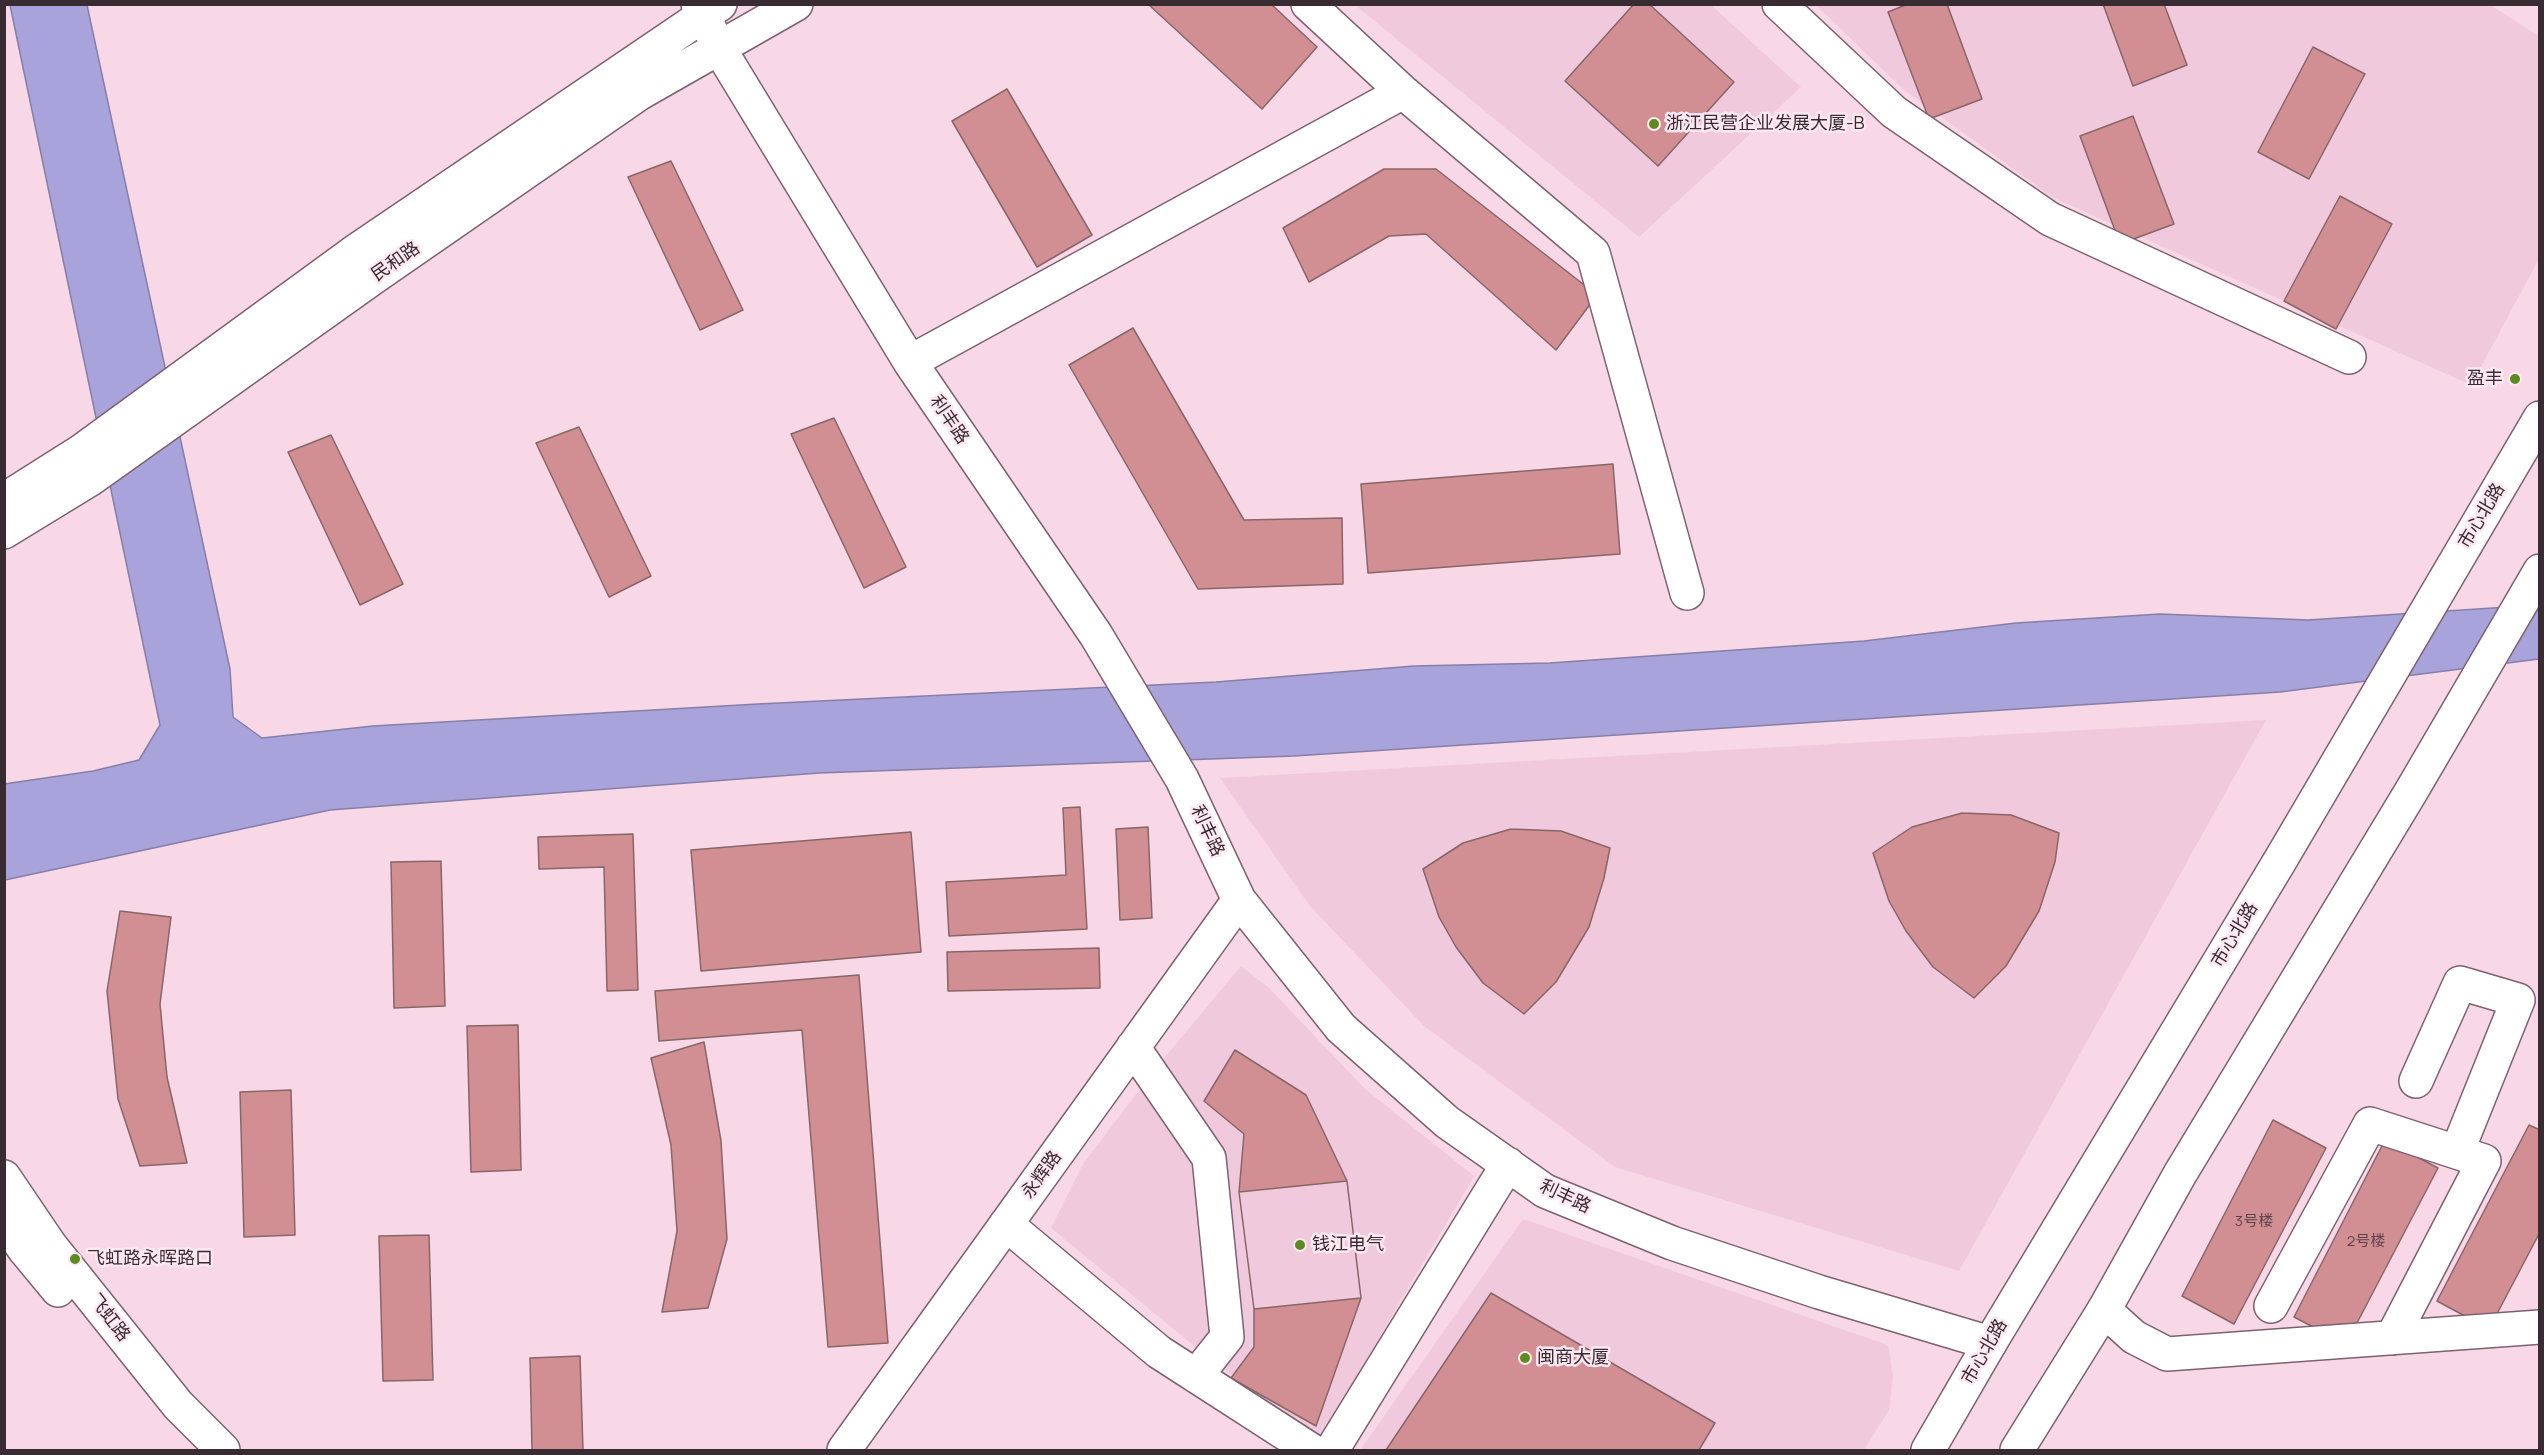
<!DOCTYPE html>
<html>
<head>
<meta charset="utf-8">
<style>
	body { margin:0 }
	#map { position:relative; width:2544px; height:1455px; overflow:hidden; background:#f8d7e7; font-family:Manrope,sans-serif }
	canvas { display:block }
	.frame { position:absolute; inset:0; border:6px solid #382b32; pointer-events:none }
</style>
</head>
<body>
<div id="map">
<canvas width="2544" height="1455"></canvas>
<div class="frame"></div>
</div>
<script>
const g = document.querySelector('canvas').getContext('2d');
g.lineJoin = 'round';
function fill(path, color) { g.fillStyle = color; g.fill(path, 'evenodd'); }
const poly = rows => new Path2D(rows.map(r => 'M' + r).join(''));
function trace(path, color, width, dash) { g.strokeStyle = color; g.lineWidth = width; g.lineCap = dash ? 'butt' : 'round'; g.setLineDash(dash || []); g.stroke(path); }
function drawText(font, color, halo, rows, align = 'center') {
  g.font = font + ' Manrope,"Noto Sans SC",sans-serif'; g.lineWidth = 5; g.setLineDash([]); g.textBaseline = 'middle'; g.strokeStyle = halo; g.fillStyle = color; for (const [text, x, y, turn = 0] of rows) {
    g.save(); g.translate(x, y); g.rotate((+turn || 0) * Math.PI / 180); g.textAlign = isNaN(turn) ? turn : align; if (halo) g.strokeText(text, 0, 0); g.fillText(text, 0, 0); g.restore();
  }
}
fill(poly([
	[1355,5,1711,5,1801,87,1639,237],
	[1816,5,2490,5,2539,36,2539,259,2471,385,2052,197,1903,89],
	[2266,720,1959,1271,1615,1167,1424,1026,1310,906,1220,778],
	[1241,966,1270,989,1365,1089,1474,1176,1319,1440,1205,1355,1051,1228,1083,1164,1160,1063],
	[1523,1219,1888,1345,1893,1377,1889,1410,1864,1450,1360,1450]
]), '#f1c9dd');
const water = poly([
	[10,5,87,5,230,669,233,717,262,738,373,726,758,704,1216,682,1414,666,1550,663,1864,641,2016,623,2160,614,2308,620,2539,605,2539,659,2280,692,1294,756,819,773,330,810,5,880,4,784,93,771,139,760,160,725,10,5]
]);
fill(water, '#a8a3db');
trace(water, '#867fa8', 1.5);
const building = poly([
	[1148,4,1271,4,1317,47,1262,109,1148,4],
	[1634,4,1649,4,1734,82,1658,166,1565,81,1634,4],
	[1908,4,1947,4,1982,99,1929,119,1888,12,1908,4],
	[2103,4,2164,4,2187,65,2133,86,2103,4],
	[2313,47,2365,74,2309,179,2258,152,2313,47],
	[1007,89,1092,235,1037,267,952,121,1007,89],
	[2133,116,2174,224,2120,244,2080,136,2133,116],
	[671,161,743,310,700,330,628,177,671,161],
	[1384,169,1436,169,1597,295,1556,350,1426,234,1389,236,1309,282,1283,228,1384,169],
	[2340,196,2392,224,2336,329,2284,301,2340,196],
	[1133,328,1244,520,1342,518,1343,584,1198,589,1069,365,1133,328],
	[834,418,906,567,864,588,791,434,834,418],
	[579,427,651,576,609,597,536,443,579,427],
	[331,435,403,584,360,605,288,452,331,435],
	[1613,464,1620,554,1368,573,1361,484,1613,464],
	[1080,807,1087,929,949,936,946,882,1066,875,1063,808,1080,807],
	[1962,813,2011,815,2059,833,2055,862,2039,911,2006,966,1974,998,1933,967,1906,931,1889,901,1873,853,1912,827,1962,813],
	[1148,827,1152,918,1120,920,1116,829,1148,827],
	[1511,829,1561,831,1610,848,1604,878,1589,927,1556,982,1524,1014,1483,983,1456,947,1439,917,1423,869,1463,843,1511,829],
	[911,832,921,952,701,971,691,850,911,832],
	[633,834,638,990,607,991,604,867,539,869,538,837,633,834],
	[441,861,445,1006,394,1008,391,862,441,861],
	[120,911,171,917,160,1004,167,1077,187,1163,140,1166,118,1099,107,991,120,911],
	[1099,948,1100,988,948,991,947,952,1099,948],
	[859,975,888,1343,828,1347,802,1030,659,1041,655,991,859,975],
	[518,1025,521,1170,471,1172,467,1026,518,1025],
	[704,1042,721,1141,727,1239,708,1308,662,1312,677,1231,671,1145,651,1058,704,1042],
	[1235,1050,1306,1095,1347,1181,1361,1298,1316,1426,1231,1378,1254,1347,1254,1309,1239,1192,1244,1134,1204,1101,1235,1050],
	[291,1090,295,1235,244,1237,240,1092,291,1090],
	[2273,1120,2326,1148,2234,1324,2182,1296,2273,1120],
	[2529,1125,2540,1130,2540,1232,2489,1329,2437,1301,2529,1125],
	[2385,1140,2438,1168,2346,1344,2294,1317,2385,1140],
	[1347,1181,1361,1298,1254,1309,1239,1192,1347,1181],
	[429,1235,433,1380,383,1381,379,1236,429,1235],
	[1491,1293,1715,1423,1699,1450,1386,1450,1491,1293],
	[580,1356,583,1450,532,1450,530,1358,580,1356]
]);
fill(building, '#d18f93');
trace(building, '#886668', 1.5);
const minor = poly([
	[698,4,719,48,910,362,1096,635,1182,779,1239,900,1341,1028,1447,1122,1545,1191,1672,1243,1819,1292,1990,1343],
	[1308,4,1403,92],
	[1779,4,1894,112,2050,219,2349,357],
	[910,362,1403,92,1593,253,1687,593],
	[1133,1047,1209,1158,1227,1337,1196,1376],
	[2416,1081,2460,983,2518,1000,2457,1152],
	[1006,1224,1159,1352,1311,1450],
	[2271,1306,2370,1124,2484,1161,2392,1338],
	[2104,1310,2134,1337,2167,1354,2540,1327],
	[844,1450,1239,900],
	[1332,1450,1508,1164]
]);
const major = poly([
	[4,500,80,452,353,253,720,4],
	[4,532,89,480,374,277,640,93,796,4],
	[4,1177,50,1245,178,1405,223,1450],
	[4,1220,24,1249,58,1290],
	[1928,1450,1990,1343,2281,859,2540,418],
	[2017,1450,2104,1310,2180,1174,2412,790,2540,571]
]);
trace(minor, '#7e6170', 36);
trace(major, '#7e6170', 36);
trace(minor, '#fff', 33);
trace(major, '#fff', 33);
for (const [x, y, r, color] of [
	[1654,124,6,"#5c8c21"],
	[2515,379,6,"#5c8c21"],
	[1300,1245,6,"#5c8c21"],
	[75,1259,6,"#5c8c21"],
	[1525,1358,6,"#5c8c21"]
]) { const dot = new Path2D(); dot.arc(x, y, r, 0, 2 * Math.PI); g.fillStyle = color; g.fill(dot); trace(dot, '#fde8f2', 2); }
drawText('15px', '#5e444a', null, [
	["3号楼",2254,1222],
	["2号楼",2366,1242]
]);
drawText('18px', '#382b32', '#fde8f2', [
	["浙江民营企业发展大厦-B",1666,124],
	["盈丰",2503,379,"right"],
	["钱江电气",1312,1245],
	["飞虹路永晖路口",87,1259],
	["闽商大厦",1537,1358]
], 'left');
drawText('18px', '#382b32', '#fde8f2', [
	["民和路",396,262,-35],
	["利丰路",949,420,56],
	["市心北路",2482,516,-59],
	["利丰路",1207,831,65],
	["市心北路",2235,935,-59],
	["永辉路",1042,1175,-54],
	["利丰路",1565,1197,25],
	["飞虹路",109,1318,52],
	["市心北路",1985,1352,-60]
]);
</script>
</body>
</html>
